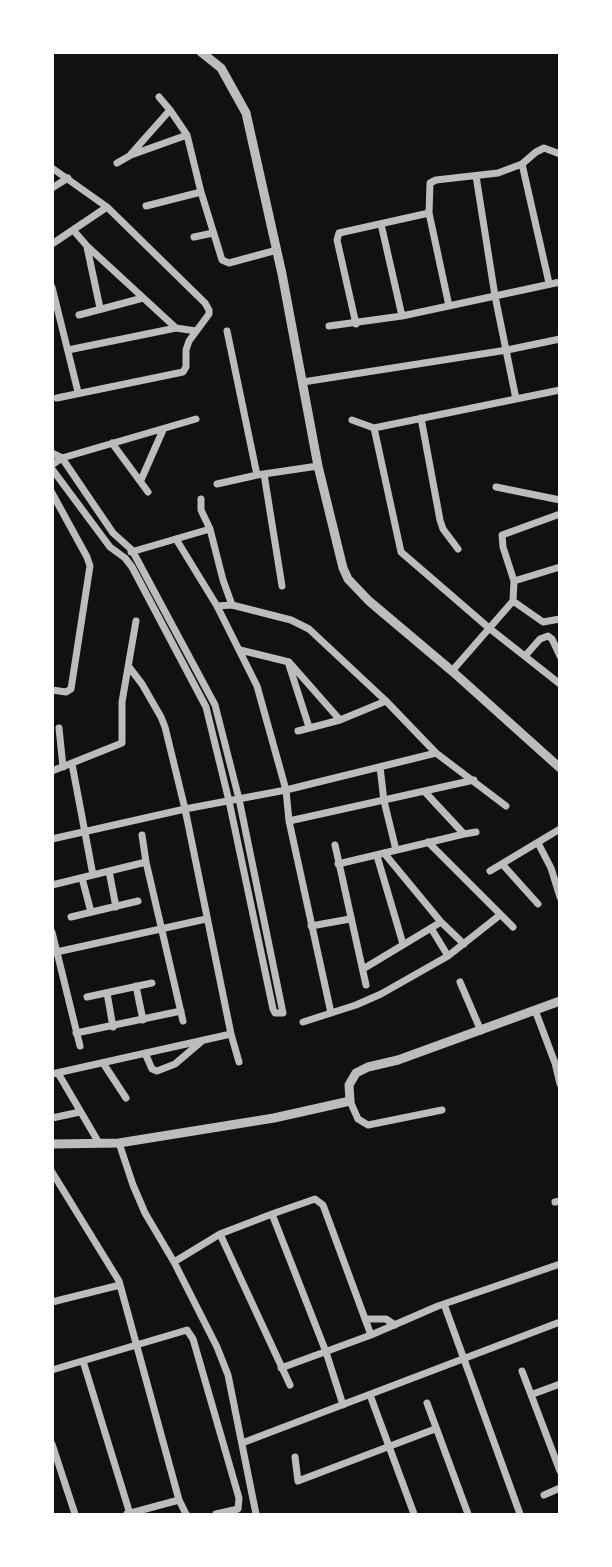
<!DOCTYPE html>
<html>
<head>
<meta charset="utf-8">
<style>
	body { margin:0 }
	#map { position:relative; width:612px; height:1567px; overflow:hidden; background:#111; font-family:Karla,sans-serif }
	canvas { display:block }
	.frame { position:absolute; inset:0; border:54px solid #fff; pointer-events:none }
</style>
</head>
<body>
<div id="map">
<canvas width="612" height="1567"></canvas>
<div class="frame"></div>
</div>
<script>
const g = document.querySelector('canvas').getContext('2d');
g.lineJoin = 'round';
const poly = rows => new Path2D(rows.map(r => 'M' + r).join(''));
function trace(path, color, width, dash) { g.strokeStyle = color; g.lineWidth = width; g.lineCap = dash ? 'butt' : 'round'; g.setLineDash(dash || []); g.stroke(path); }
trace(poly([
	[159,97,170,110,187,135,201,192,222,260,229,263,277,250],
	[131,154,170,110],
	[117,163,131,155,187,135],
	[522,164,549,283],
	[52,168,107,207,205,303,209,310,209,314,189,341,186,350,186,367,183,372,57,398],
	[476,176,495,296,516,399],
	[52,188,68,178],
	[146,206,201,192],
	[381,224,402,316],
	[74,231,87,246,176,328,196,331],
	[194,237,213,233],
	[52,244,107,207],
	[87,247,100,308],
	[52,287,78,392],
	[449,306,429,213,430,183,436,180,498,173,522,164,536,152,544,148,560,154],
	[79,315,143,298],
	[356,324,337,240,339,233,429,213],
	[329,326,402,316,560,282],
	[227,331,257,475],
	[68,350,176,328],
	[303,382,507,350,560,339],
	[421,418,440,520,443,529,458,549],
	[352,420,374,428,560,390],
	[374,428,401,552,489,628,560,684],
	[112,443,148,492],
	[52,453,62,458,113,533,132,550,215,705,239,799,283,1013,275,1013,273,1009,229,801,206,707,132,567,125,558,110,547,52,469],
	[52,465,62,458,196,419],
	[264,474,282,586],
	[141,480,163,430],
	[217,484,257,475,318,466],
	[496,487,560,500],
	[52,493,87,557,90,566,71,689,66,692,52,690],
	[201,499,201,510,210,529,223,580,232,605],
	[176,539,217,606,257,686,286,790,289,821,331,1013],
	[131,552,210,529],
	[514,581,560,567],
	[513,601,543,622,560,619],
	[217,606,232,605,291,620,309,629,386,701,436,753,506,806],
	[240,650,289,662,340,720],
	[525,656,540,639,548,636,552,639,560,656],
	[289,665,309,727],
	[129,667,142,684,161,717,165,727,185,809,231,1034,239,1062],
	[452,671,513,601,514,581,503,547,502,535,560,514],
	[59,728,63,767],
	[298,731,340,720,386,701],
	[72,764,93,875],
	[380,767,384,801,396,850],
	[52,771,122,743,122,702,136,621],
	[425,792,464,834,476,832],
	[289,821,474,780],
	[142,835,146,862,183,1021],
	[52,839,185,809,286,790,436,753],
	[428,842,513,927],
	[538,843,551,868,560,897],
	[335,845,366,985],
	[384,853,441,922,464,944],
	[377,856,403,944],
	[338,864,464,834],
	[503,865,538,904],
	[109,871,116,907],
	[490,871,560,829],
	[82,878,91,912],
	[52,885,146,862],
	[71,917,138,901],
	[311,926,350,919],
	[431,928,448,956],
	[52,932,80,1046],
	[52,953,206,919],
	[363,969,441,922],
	[460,982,481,1031],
	[136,986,143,1020],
	[107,993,113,1027],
	[87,997,152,983],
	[535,1010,555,1063,560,1084],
	[303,1022,356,1005,381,994,448,956,500,915],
	[76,1033,181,1011],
	[145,1053,152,1069,157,1071,175,1064,202,1041],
	[103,1063,126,1098],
	[58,1073,99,1143],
	[52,1074,231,1034],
	[350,1101,358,1119,368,1125,442,1110],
	[52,1118,80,1112],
	[119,1143,133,1185,145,1213,174,1262,217,1347,228,1375,256,1514],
	[52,1172,119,1281,179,1500,186,1514],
	[555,1202,560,1201],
	[272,1214,326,1352,343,1405],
	[220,1234,290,1385],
	[174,1262,220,1234,272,1214,315,1199,323,1205,371,1335],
	[52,1302,120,1285],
	[444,1304,520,1514],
	[365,1319,386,1319,395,1325],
	[83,1361,130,1514],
	[281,1368,371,1335,438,1306,560,1264],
	[52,1370,187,1330,193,1339,239,1498,238,1509,216,1514],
	[522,1371,560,1471],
	[533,1394,560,1384],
	[370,1395,414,1514],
	[427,1403,468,1514],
	[242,1443,560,1322],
	[52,1444,75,1514],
	[295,1457,298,1481,435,1429],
	[544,1495,560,1488],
	[127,1514,179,1500]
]), '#bcbcbc', 7);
trace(poly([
	[201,52,221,68,246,113,282,274,318,466,343,568,348,579,369,601,452,671,560,768],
	[52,1144,119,1143,274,1118,350,1101,349,1085,356,1073,368,1067,398,1060,560,1001]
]), '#bcbcbc', 9);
</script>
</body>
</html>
